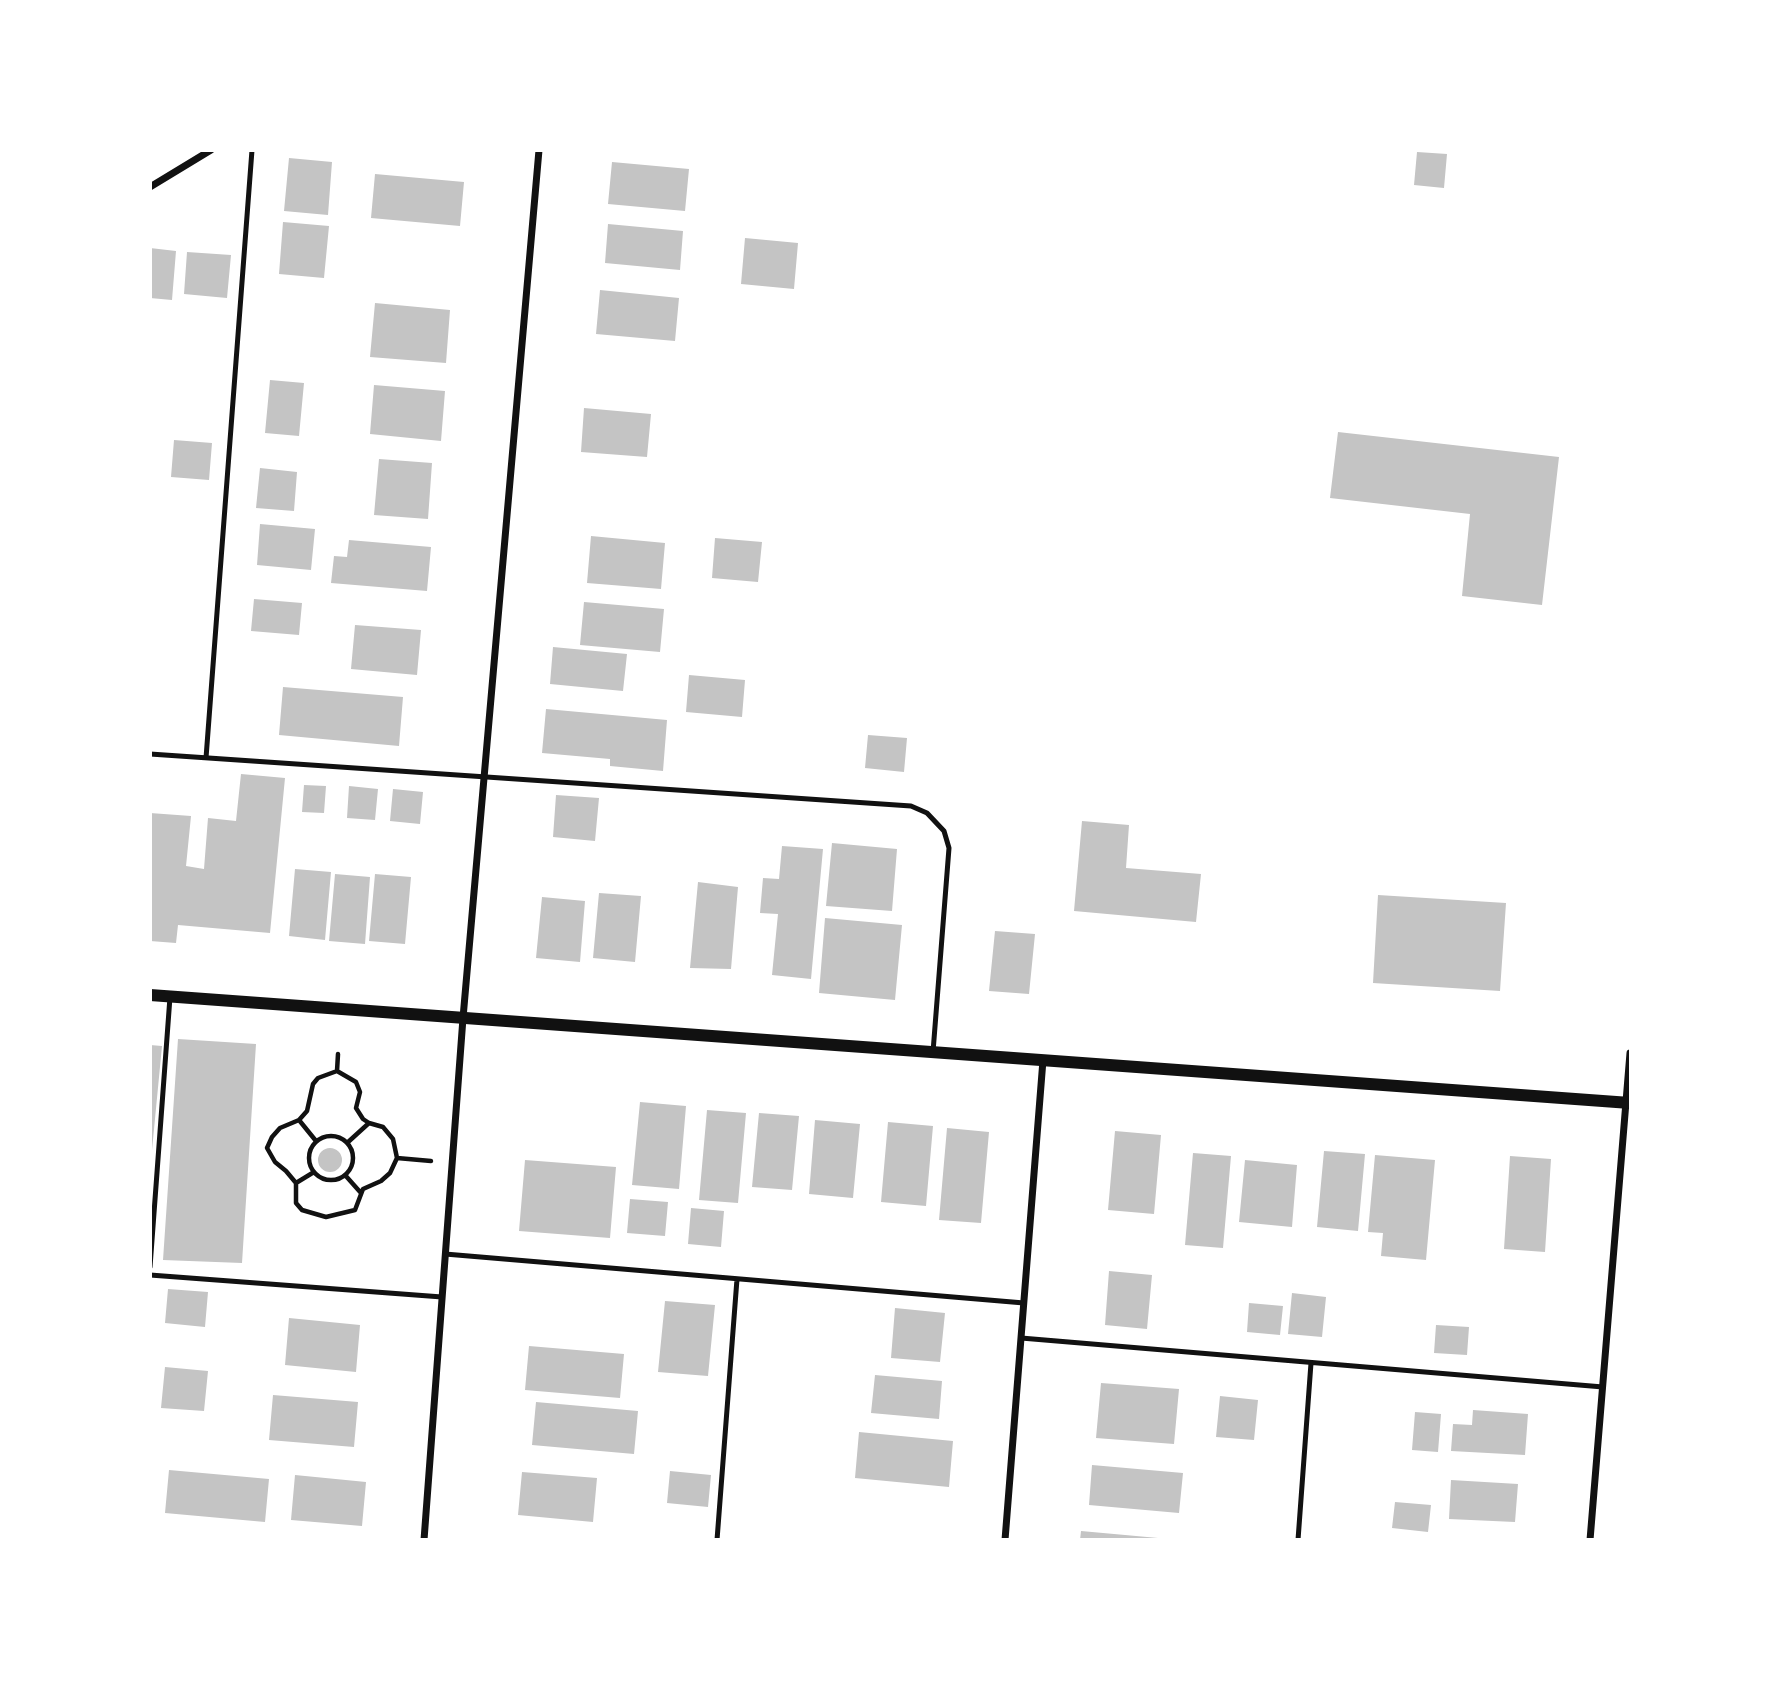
<!DOCTYPE html>
<html>
<head>
<meta charset="utf-8">
<style>
	body { margin:0 }
	#map { position:relative; width:1781px; height:1690px; overflow:hidden; background:#fff; font-family:"PT Serif",serif }
	canvas { display:block }
	.frame { position:absolute; inset:0; border:152px solid #fff; pointer-events:none }
</style>
</head>
<body>
<div id="map">
<canvas width="1781" height="1690"></canvas>
<div class="frame"></div>
</div>
<script>
const g = document.querySelector('canvas').getContext('2d');
g.lineJoin = 'round';
function fill(path, color) { g.fillStyle = color; g.fill(path, 'evenodd'); }
const poly = rows => new Path2D(rows.map(r => 'M' + r).join(''));
function trace(path, color, width, dash) { g.strokeStyle = color; g.lineWidth = width; g.lineCap = dash ? 'butt' : 'round'; g.setLineDash(dash || []); g.stroke(path); }
fill(poly([
	[1417,152,1447,154,1444,188,1414,185],
	[289,158,332,162,328,215,284,211],
	[612,162,689,169,685,211,608,204],
	[375,174,464,182,460,226,371,218],
	[283,222,329,226,324,278,279,274],
	[608,224,683,231,680,270,605,263],
	[745,238,798,243,794,289,741,284],
	[150,248,176,251,172,300,150,298],
	[187,252,231,255,227,298,184,294],
	[600,290,679,298,675,341,596,334],
	[375,303,450,310,446,363,370,357],
	[270,380,304,383,299,436,265,433],
	[374,385,445,391,441,441,370,434],
	[584,408,651,414,647,457,581,452],
	[1338,432,1559,457,1542,605,1462,596,1470,514,1330,498],
	[174,440,212,443,209,480,171,477],
	[379,459,432,463,428,519,374,515],
	[260,468,297,472,294,511,256,508],
	[260,524,315,529,311,570,257,565],
	[591,536,665,543,661,589,587,583],
	[715,538,762,542,758,582,712,578],
	[349,540,431,547,427,591,331,583,334,556,347,557],
	[254,599,302,603,299,635,251,631],
	[584,602,664,609,660,652,580,645],
	[355,625,421,630,417,675,351,669],
	[553,647,627,654,623,691,550,684],
	[689,675,745,680,742,717,686,712],
	[283,687,403,697,399,746,279,735],
	[546,709,667,720,663,771,610,766,610,759,542,753],
	[868,735,907,738,904,772,865,768],
	[241,774,285,778,270,933,178,925,176,943,150,941,150,813,191,816,186,866,204,869,208,818,236,821],
	[304,785,326,786,324,813,302,812],
	[349,786,378,789,375,820,347,818],
	[393,789,423,792,420,824,390,821],
	[556,795,599,798,595,841,553,837],
	[1082,821,1129,825,1126,868,1201,874,1196,922,1074,911],
	[832,843,897,849,892,911,826,906],
	[782,846,823,849,811,979,772,975,778,914,760,913,763,878,779,879],
	[295,869,331,872,325,940,289,936],
	[335,874,370,877,365,944,329,941],
	[375,874,411,877,405,944,369,941],
	[698,882,738,887,731,969,690,968],
	[599,893,641,896,635,962,593,958],
	[1378,895,1506,903,1500,991,1373,983],
	[542,897,585,901,580,962,536,958],
	[825,918,902,925,895,1000,819,993],
	[995,931,1035,934,1029,994,989,991],
	[178,1039,256,1044,242,1263,163,1260],
	[150,1045,162,1046,152,1150,150,1150],
	[640,1102,686,1106,679,1189,632,1185],
	[707,1110,746,1113,738,1203,699,1200],
	[759,1113,799,1116,792,1190,752,1187],
	[815,1120,860,1124,853,1198,809,1194],
	[888,1122,933,1126,926,1206,881,1202],
	[947,1128,989,1132,981,1223,939,1220],
	[1115,1131,1161,1135,1154,1214,1108,1210],
	'318 1160a12 12 0 1 1 24 0a12 12 0 1 1-24 0Z',
	[1324,1151,1365,1154,1358,1231,1317,1227],
	[1193,1153,1231,1156,1223,1248,1185,1245],
	[1375,1155,1435,1160,1426,1260,1381,1256,1383,1233,1368,1232],
	[1510,1156,1551,1159,1545,1252,1504,1249],
	[525,1160,616,1167,610,1238,519,1231],
	[1245,1160,1297,1165,1292,1227,1239,1222],
	[630,1199,668,1202,665,1236,627,1233],
	[691,1208,724,1211,721,1247,688,1244],
	[1109,1271,1152,1275,1147,1329,1105,1325],
	[168,1289,208,1292,205,1327,165,1323],
	[1292,1293,1326,1297,1322,1337,1288,1334],
	[665,1301,715,1305,708,1376,658,1372],
	[1249,1303,1283,1306,1280,1335,1247,1332],
	[895,1308,945,1313,940,1362,891,1358],
	[289,1318,360,1325,356,1372,285,1365],
	[1436,1325,1469,1327,1467,1355,1434,1353],
	[529,1346,624,1354,620,1398,525,1390],
	[165,1367,208,1371,204,1411,161,1408],
	[875,1375,942,1381,939,1419,871,1413],
	[1101,1383,1179,1389,1174,1444,1096,1438],
	[273,1395,358,1402,354,1447,269,1440],
	[1220,1396,1258,1400,1254,1440,1216,1437],
	[536,1402,638,1411,634,1454,532,1445],
	[1473,1410,1528,1414,1525,1455,1451,1451,1453,1424,1472,1425],
	[1415,1412,1441,1414,1438,1452,1412,1450],
	[859,1432,953,1441,949,1487,855,1478],
	[1092,1465,1183,1473,1179,1513,1089,1505],
	[169,1470,269,1479,265,1522,165,1513],
	[670,1471,711,1475,708,1507,667,1503],
	[522,1472,597,1478,593,1522,518,1515],
	[295,1475,366,1482,362,1526,291,1520],
	[1451,1480,1518,1484,1515,1522,1449,1519],
	[1395,1502,1431,1505,1428,1532,1392,1528],
	[1081,1531,1158,1538,1158,1540,1080,1540]
]), '#c4c4c4');
trace(poly([
	[337,1071,356,1082,360,1092,356,1108,363,1119,369,1123,383,1127,393,1139,397,1158,390,1173,381,1181,363,1189,355,1210,326,1217,302,1210,296,1203,296,1183,286,1171,275,1162,267,1148,272,1137,280,1128,299,1120,307,1111,313,1084,318,1078,337,1071],
	[337,1071,338,1054],
	[299,1120,316,1141],
	'309 1158a22 22 0 1 1 44 0a22 22 0 1 1-44 0Z',
	[347,1143,369,1123],
	[397,1158,431,1161],
	[345,1175,361,1193],
	[296,1183,314,1172]
]), '#111', 4.5);
trace(poly([
	[150,754,911,806,927,813,944,831,949,848,933,1052],
	[206,758,252,150],
	[445,1254,1024,1303],
	[150,1267,170,997],
	[150,1275,442,1297],
	[1021,1338,1603,1387],
	[717,1540,737,1279],
	[1298,1540,1311,1363]
]), '#111', 5);
trace(poly([
	[150,187,211,150],
	[424,1540,463,1018,539,150],
	[1005,1540,1043,1060],
	[1590,1540,1630,1053]
]), '#111', 7);
trace(poly([
	[150,995,1630,1103]
]), '#111', 12);
</script>
</body>
</html>
